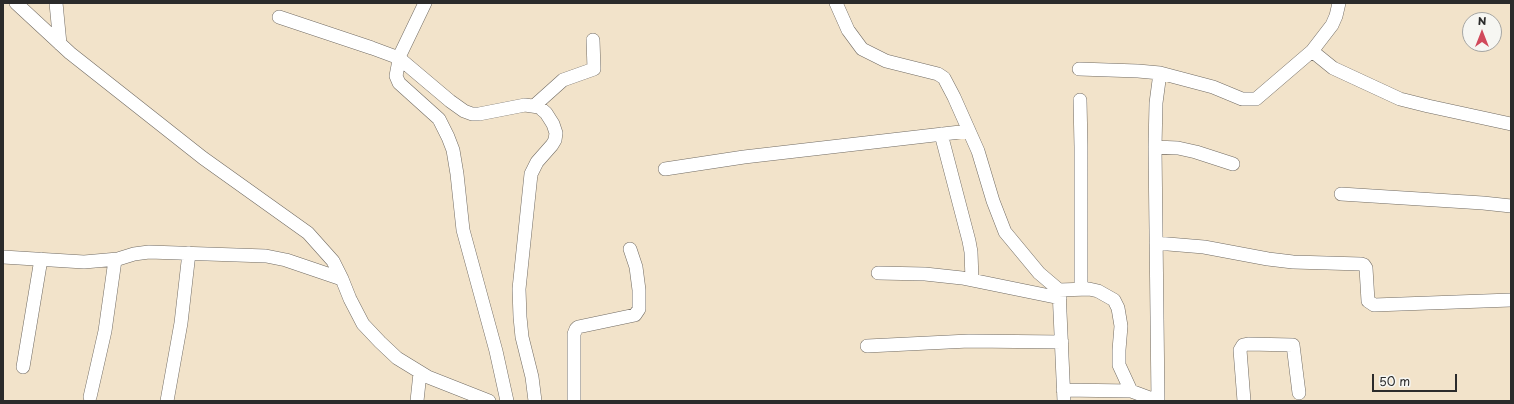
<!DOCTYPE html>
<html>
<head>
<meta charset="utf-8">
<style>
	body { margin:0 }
	#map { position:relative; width:1514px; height:404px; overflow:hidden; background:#f2e3ca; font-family:"Playpen Sans",sans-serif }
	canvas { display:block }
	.frame { position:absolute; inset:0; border:4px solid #2b2b2b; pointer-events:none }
	.north { position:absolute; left:1462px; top:12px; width:40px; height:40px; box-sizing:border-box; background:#f6f6f2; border:1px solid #a5a5a2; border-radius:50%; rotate:0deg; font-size:11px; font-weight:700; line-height:16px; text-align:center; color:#2b2b2b }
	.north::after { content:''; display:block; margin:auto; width:14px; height:18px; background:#d1495b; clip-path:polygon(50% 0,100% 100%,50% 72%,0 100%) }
	.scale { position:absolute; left:1372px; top:374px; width:85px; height:18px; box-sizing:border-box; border:2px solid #2b2b2b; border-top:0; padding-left:5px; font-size:12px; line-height:14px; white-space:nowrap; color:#2b2b2b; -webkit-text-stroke:3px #f6f6f2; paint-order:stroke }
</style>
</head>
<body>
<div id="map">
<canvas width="1514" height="404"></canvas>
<div class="frame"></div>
<div class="north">N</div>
<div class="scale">50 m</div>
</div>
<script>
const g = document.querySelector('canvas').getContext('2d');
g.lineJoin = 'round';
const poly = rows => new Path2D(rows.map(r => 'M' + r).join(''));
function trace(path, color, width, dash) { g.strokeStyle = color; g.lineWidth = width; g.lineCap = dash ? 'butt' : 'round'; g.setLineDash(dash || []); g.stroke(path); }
const minor = poly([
	[16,3,70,53,203,158,308,233,333,261,342,279,350,299,363,324,380,342,397,358,428,377,489,401],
	[56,3,60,44],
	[425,3,400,55,396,76,399,83,439,119,448,137,453,150,457,174,463,230,496,351,507,401],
	[836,3,848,30,862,49,886,61,938,74,944,78,954,97,978,151,993,201,1005,232,1039,273,1059,290],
	[279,17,372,48,399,58,450,101,464,111,472,114,479,114,525,105,539,107,546,113,553,124,556,133,555,140,552,145,537,162,531,174,519,289,520,317,522,337,532,377,535,401],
	[1312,51,1333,68,1400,99,1428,106,1511,124],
	[1079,69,1138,71,1160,73,1213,87,1242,99,1256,99,1312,51,1332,25,1336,16,1339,3],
	[1080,100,1081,147,1081,289],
	[534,106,563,80,594,69,593,40],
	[941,134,969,241,971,252,972,280],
	[1155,147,1178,148,1196,152,1233,164],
	[665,169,744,157,969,131],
	[1341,194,1483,203,1511,206],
	[1156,243,1204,247,1268,259,1293,262,1361,264,1364,265,1366,268,1368,301,1374,305,1511,300],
	[3,257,84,262,118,259,134,254,149,252,266,256,286,260,342,279],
	[878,273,925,274,962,278,1060,298],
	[867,346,969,341,1062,342],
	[23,367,41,259],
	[1063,390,1131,391,1158,401],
	[90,397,105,331,115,260],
	[167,401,181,323,189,253],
	[417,401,420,373],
	[574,401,574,334,576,329,578,327,635,315,639,309,639,290,636,267,630,249],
	[1064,401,1059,290,1089,289,1098,291,1114,300,1118,308,1121,326,1119,350,1119,365,1131,391],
	[1158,401,1155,147,1156,103,1160,73],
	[1244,401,1240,350,1243,345,1248,344,1293,345,1299,393]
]);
trace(minor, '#716b63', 14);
trace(minor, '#fff', 13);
</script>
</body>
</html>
